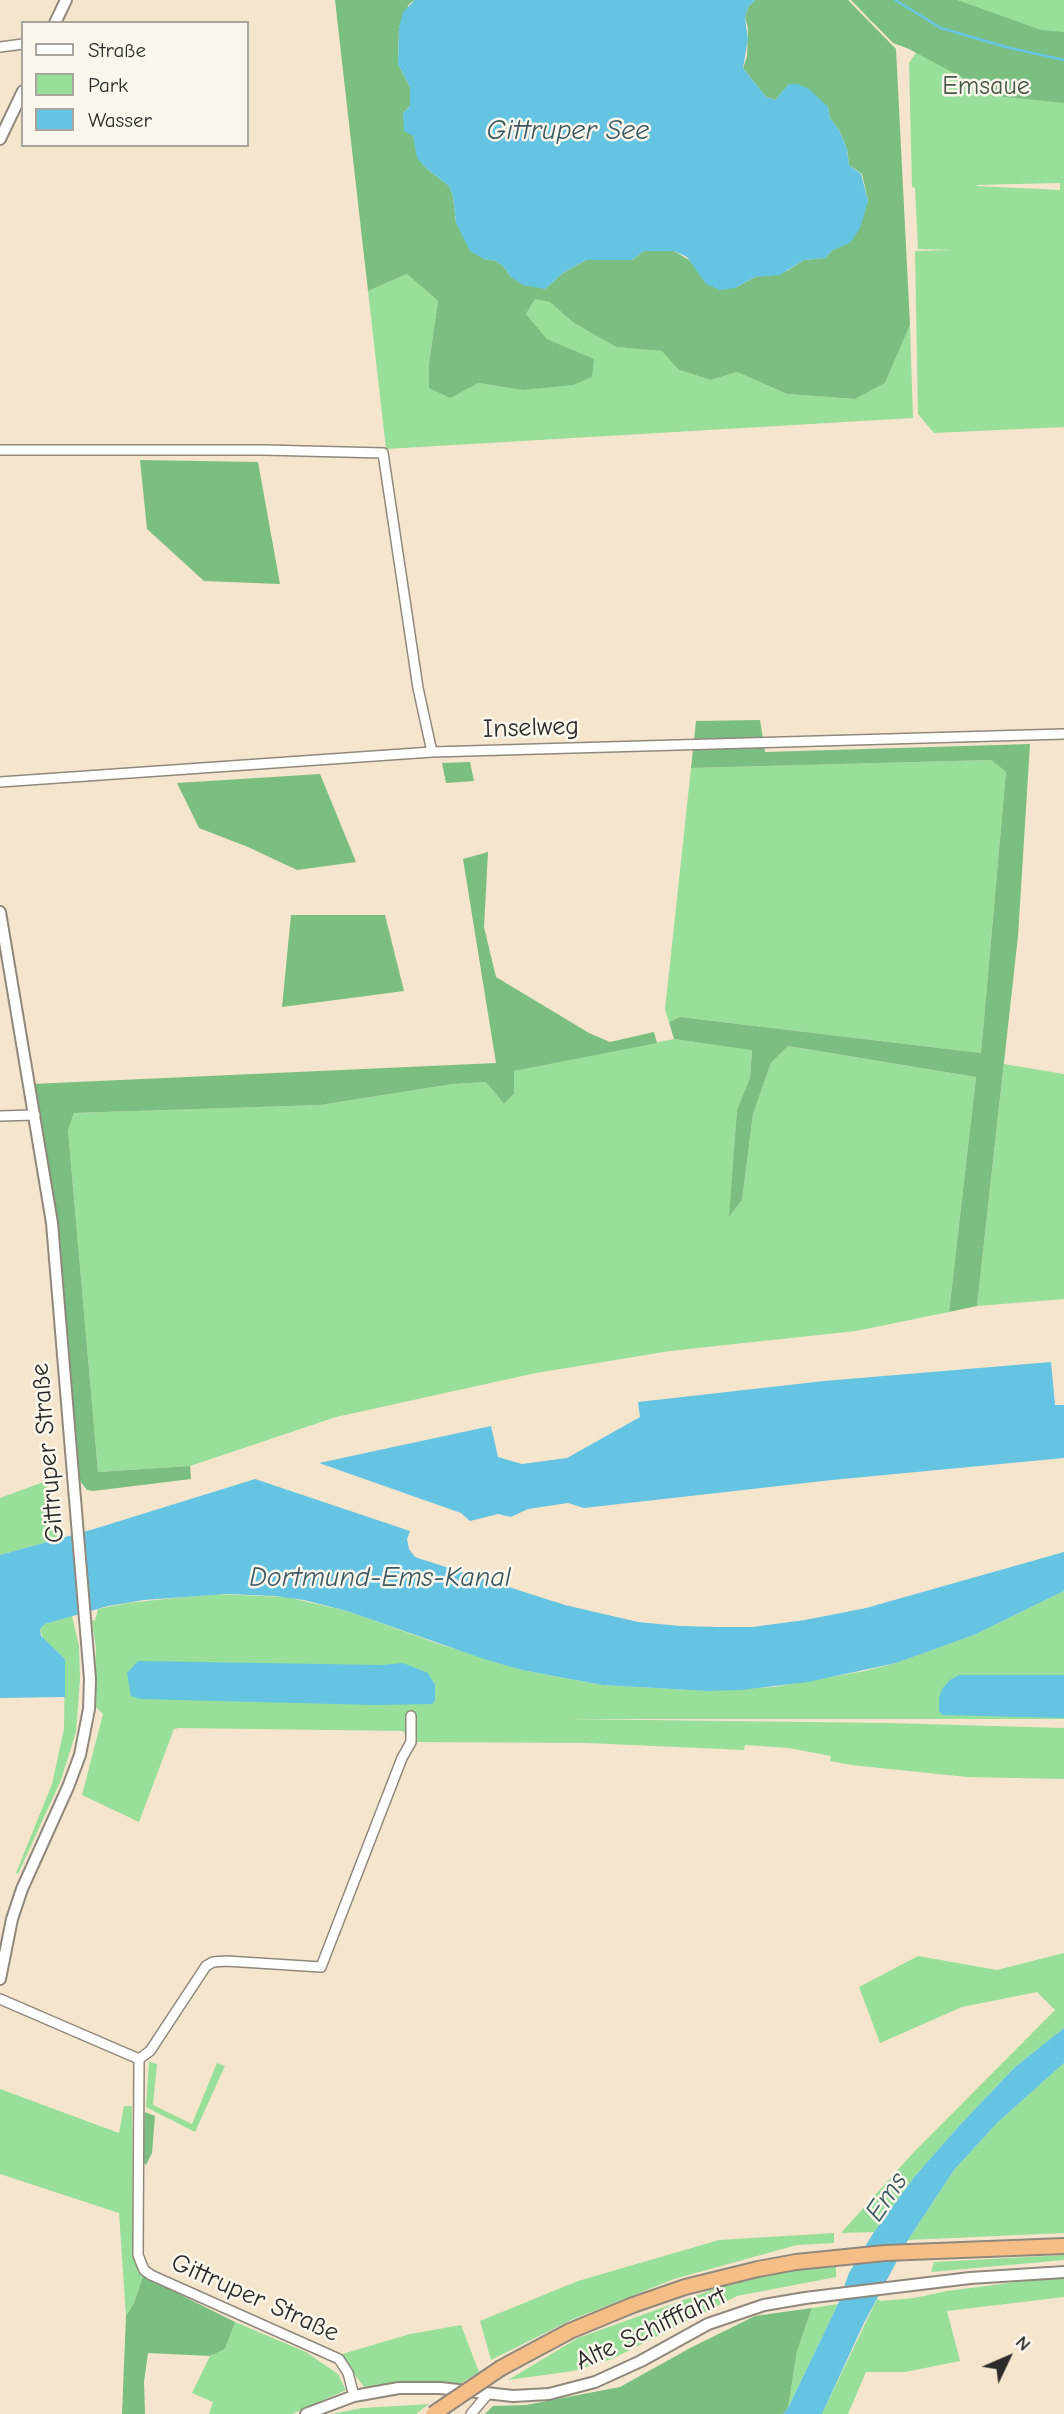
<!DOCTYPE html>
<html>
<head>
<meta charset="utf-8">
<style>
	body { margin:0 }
	#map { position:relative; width:1064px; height:2414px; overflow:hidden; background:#f6e5cd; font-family:"Comic Neue",sans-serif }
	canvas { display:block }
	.legend { position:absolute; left:21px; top:21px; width:228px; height:126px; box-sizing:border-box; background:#fbf7ec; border:2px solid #a8a59f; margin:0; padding:9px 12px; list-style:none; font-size:21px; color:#2b2b2b }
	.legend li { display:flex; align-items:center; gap:14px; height:35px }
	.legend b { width:35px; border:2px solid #a8a59f }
	.north { position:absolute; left:973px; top:2323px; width:70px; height:70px; -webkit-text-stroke:5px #fbf7ec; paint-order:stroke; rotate:46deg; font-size:19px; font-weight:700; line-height:28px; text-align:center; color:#2b2b2b }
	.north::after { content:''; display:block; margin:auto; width:24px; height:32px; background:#2b2b2b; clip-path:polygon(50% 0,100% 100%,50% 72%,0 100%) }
</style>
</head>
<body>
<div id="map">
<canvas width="1064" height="2414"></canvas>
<ul class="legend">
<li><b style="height:9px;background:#fff"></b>Straße</li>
<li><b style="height:19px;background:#98df99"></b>Park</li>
<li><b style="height:19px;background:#64c4e2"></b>Wasser</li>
</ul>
<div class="north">N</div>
</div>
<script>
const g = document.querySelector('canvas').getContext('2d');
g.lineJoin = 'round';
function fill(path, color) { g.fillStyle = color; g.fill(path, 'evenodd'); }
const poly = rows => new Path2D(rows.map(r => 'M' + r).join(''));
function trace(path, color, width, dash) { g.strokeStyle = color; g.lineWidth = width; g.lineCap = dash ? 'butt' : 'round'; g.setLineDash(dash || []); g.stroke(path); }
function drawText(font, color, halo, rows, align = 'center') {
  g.font = font + ' "Comic Neue",sans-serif'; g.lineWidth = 5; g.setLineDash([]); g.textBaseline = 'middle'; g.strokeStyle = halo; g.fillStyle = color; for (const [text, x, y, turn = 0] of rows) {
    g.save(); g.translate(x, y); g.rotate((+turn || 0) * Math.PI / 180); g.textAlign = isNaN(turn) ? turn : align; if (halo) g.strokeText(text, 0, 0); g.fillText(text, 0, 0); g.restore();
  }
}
fill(poly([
	[856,0,1064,0,1064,427,934,433,918,414,915,251,953,250,918,249,915,188,912,187,909,63,919,48,870,21],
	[1060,183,1060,190,977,186,977,185],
	[407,274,438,301,429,363,451,398,478,383,522,390,593,359,547,339,526,314,535,299,550,301,574,323,616,347,663,351,679,370,711,380,737,372,787,394,855,399,885,383,910,325,913,418,386,449,368,291],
	[991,760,1006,772,981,1053,680,1017,669,1022,665,1010,691,768],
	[674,1039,752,1049,750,1078,737,1110,730,1216,742,1200,753,1114,771,1063,788,1046,976,1077,949,1312,856,1331,670,1351,536,1373,336,1417,190,1466,98,1472,68,1130,74,1113,320,1105,453,1084,486,1082,504,1104,514,1094,514,1071],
	[1004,1064,1064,1074,1064,1299,977,1306],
	[49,1480,47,1489,58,1539,0,1555,0,1498],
	[1064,1591,1064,1719,566,1719,889,1723,1064,1728,1064,1779,967,1777,851,1765,830,1761,831,1756,789,1748,745,1745,744,1750,587,1743,411,1742,403,1731,179,1728,174,1729,139,1822,82,1795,103,1714,94,1705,96,1648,92,1621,95,1620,98,1609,128,1603,212,1594,286,1597,347,1611,436,1643,522,1670,602,1685,707,1691,774,1687,865,1671,896,1663,974,1635],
	[72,1616,79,1646,80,1679,76,1732,61,1780,18,1874,16,1873,52,1784,64,1729,65,1659,43,1639,40,1629,45,1624],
	[1064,1953,1064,2028,1015,2067,959,2126,915,2176,874,2232,841,2233,912,2154,1055,2010,1037,1992,962,2007,880,2043,859,1987,918,1956,997,1970],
	[149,2062,157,2064,153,2105,192,2124,217,2063,225,2066,195,2132,146,2107],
	[1064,2063,1064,2233,908,2240,954,2170,997,2123],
	[0,2089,119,2133,124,2106,132,2106,133,2252,143,2276,134,2303,126,2316,119,2213,0,2174],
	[834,2233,834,2243,797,2245,674,2279,571,2320,491,2360,480,2321,578,2281,719,2240],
	[1064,2255,1064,2260,931,2272,934,2262],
	[836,2261,836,2277,737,2296,612,2359,573,2371,508,2380,578,2338,734,2282],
	[1064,2276,1064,2297,947,2311,960,2361,905,2372,866,2372,848,2414,822,2414,877,2299,881,2301,914,2298,947,2291],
	[838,2304,788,2408,797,2351,812,2308],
	[235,2322,306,2352,338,2374,346,2390,292,2414,209,2414,213,2402,192,2393,210,2356,225,2349],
	[461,2325,479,2372,457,2386,407,2381,365,2388,339,2355,410,2334],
	[429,2404,416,2414,332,2414,362,2408]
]), '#98df99');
fill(poly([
	[335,0,415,0,409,4,399,28,398,64,410,87,410,106,403,113,405,127,413,136,418,158,426,168,449,186,453,196,456,223,484,259,496,261,504,267,511,277,545,289,563,273,586,260,632,260,644,251,674,251,735,288,755,277,787,271,804,260,825,258,833,250,850,242,868,201,862,174,849,165,847,149,839,130,830,118,828,107,789,84,775,100,766,97,743,68,747,56,748,28,745,18,748,7,755,0,848,0,896,49,910,325,885,383,855,399,787,394,737,372,711,380,679,370,662,351,616,347,574,323,550,302,535,299,526,314,547,339,594,359,592,377,573,385,522,390,478,383,451,398,429,388,429,363,438,301,407,274,368,291],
	[851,0,957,0,1041,30,1064,32,1064,103,997,96,909,49,893,43],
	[140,460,258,462,280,584,204,581,147,529],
	[760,720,765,752,1030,744,1018,936,977,1306,949,1312,976,1077,788,1046,771,1063,753,1114,742,1200,729,1217,737,1110,750,1078,752,1050,674,1039,669,1022,680,1017,981,1053,1006,772,991,760,691,768,696,721],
	[470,762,474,781,446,783,442,763],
	[320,774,356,862,297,870,248,847,199,828,177,783],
	[488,852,484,927,496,977,589,1033,610,1042,654,1032,657,1043,514,1071,514,1094,504,1104,486,1082,453,1084,320,1105,74,1113,68,1130,98,1472,190,1466,191,1479,93,1491,87,1490,80,1481,58,1225,32,1084,496,1063,463,859],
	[291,915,385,915,404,991,282,1007],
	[145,2112,155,2116,152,2153,146,2165,142,2162],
	[143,2276,235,2322,225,2349,210,2356,148,2353,144,2382,145,2414,122,2414,126,2316,134,2303],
	[812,2308,797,2351,788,2408,783,2414,485,2414,493,2406,526,2405,620,2387,692,2347,755,2316]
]), '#7abe81');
fill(poly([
	[415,0,755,0,748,7,745,18,748,39,743,68,766,97,775,100,789,84,798,84,809,89,828,107,830,118,839,130,847,149,849,165,861,174,868,201,860,228,850,243,833,250,825,258,804,260,780,275,755,277,735,288,720,290,706,284,687,257,674,251,644,251,632,260,586,260,563,273,545,289,523,285,511,277,504,267,496,261,484,259,470,251,456,223,453,196,449,186,426,168,417,158,413,136,404,131,403,113,410,106,410,87,398,64,399,28,403,12],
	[1051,1362,1055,1405,1064,1405,1064,1458,832,1480,584,1508,568,1503,528,1509,511,1517,498,1514,470,1521,461,1513,319,1463,491,1426,498,1457,522,1464,567,1458,640,1417,638,1402,824,1381],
	[255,1479,410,1531,407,1539,409,1549,415,1557,424,1560,565,1605,638,1622,680,1626,719,1627,752,1627,805,1620,866,1608,1064,1552,1064,1591,974,1635,896,1663,808,1682,741,1690,707,1691,602,1685,522,1670,484,1659,347,1611,304,1600,275,1596,225,1594,144,1600,108,1606,45,1624,40,1629,41,1636,65,1659,65,1697,0,1698,0,1555,94,1529],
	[138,1661,381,1665,403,1663,428,1673,435,1685,435,1701,432,1704,375,1705,139,1699,131,1696,127,1673],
	[959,1675,1064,1675,1064,1718,942,1715,939,1711,939,1698,942,1689,950,1680],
	[1064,2028,1064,2063,997,2123,954,2170,908,2240,863,2325,822,2414,783,2414,788,2408,838,2304,849,2273,874,2232,915,2176,959,2126,1015,2067]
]), '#64c4e2');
trace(poly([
	[895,0,941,28,1006,47,1064,60]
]), '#64c4e2', 2.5);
const minor = poly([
	[0,47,23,44],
	[0,450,264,450,383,453,418,688,432,752],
	[0,782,432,752,1064,734],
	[0,1116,35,1115],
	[0,1999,139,2059,138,2255,144,2270,151,2275,339,2359,348,2373,354,2396],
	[139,2059,150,2051,206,1966,213,1962,226,1961,321,1967,402,1758,411,1742,411,1716],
	[471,2414,487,2395]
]);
const tertiary = poly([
	[55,23,66,0],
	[0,139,23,91],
	[0,912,52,1223,90,1679,89,1709,80,1755,68,1787,22,1889,12,1919,0,1979],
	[306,2414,354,2396,399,2388,440,2388,513,2396,549,2394,595,2382,641,2361,708,2324,764,2305,805,2298,970,2278,1064,2272]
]);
const trunk = poly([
	[501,2368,570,2331,633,2305,685,2287,758,2269,796,2262,885,2253,1064,2246]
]);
trace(minor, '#90887c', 12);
trace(tertiary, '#90887c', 14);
trace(trunk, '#90887c', 18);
trace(minor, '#fff', 9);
trace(tertiary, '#fff', 10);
trace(trunk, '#f5be86', 14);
const trunkBridge = poly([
	[433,2414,501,2368]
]);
trace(trunkBridge, '#90887c', 18, []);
trace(trunkBridge, '#f5be86', 14);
drawText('26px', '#465846', '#fbf7ec', [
	["Emsaue",986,87]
]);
drawText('26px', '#2b2b2b', '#fbf7ec', [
	["Inselweg",531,728,-2],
	["Gittruper Straße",48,1453,-95],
	["Gittruper Straße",255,2298,24],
	["Alte Schifffahrt",651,2329,-25]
]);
drawText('italic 28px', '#3c5962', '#fbf7ec', [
	["Gittruper See",568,131],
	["Dortmund-Ems-Kanal",380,1578],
	["Ems",887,2197,-56]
]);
</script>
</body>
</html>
